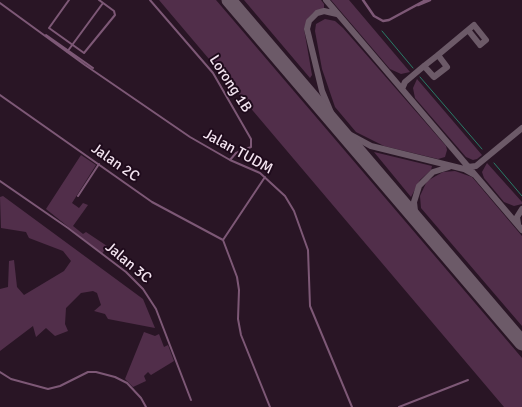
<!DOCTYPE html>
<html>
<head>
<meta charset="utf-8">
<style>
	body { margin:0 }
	canvas { display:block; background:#291525 }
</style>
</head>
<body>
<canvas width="522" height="407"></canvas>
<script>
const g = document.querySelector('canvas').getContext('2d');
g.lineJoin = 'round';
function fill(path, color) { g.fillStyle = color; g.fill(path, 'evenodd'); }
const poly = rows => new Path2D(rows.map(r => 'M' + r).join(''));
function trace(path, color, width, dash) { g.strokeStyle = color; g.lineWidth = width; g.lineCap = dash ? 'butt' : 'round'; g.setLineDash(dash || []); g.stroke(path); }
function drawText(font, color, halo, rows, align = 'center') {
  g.font = font + ' Signika,sans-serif'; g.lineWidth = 4; g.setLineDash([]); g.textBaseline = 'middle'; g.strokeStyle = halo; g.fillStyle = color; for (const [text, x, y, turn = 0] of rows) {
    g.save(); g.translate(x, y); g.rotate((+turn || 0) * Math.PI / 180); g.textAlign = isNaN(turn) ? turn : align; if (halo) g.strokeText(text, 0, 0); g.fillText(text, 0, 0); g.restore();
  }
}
fill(poly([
	[159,0,216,0,522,358,522,407,504,407],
	[244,0,321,0,324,4,324,8,313,13,308,18,304,29,312,75,310,78],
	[331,0,349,0,410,72,401,74,390,69],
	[325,19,335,21,343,28,446,146,447,150,445,157,438,159,384,146,356,132,335,107,322,69,315,31,316,24],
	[417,79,482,155,477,159,473,160,466,157,415,98,413,88],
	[374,152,432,166,431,170,420,180,411,197],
	[81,155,96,165,72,203,79,208,83,203,88,205,73,226,83,234,86,232,107,246,102,254,46,209],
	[487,163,522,202,522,204,514,206,504,202,484,178,482,172],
	[455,171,472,177,522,236,522,326,421,208,420,196,427,181,443,172],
	[3,196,143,299,155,328,108,319,105,314,94,311,101,305,97,293,93,291,81,293,66,308,65,324,68,331,55,336,46,328,36,337,33,326,0,351,0,289,8,287,9,261,14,260,17,287,24,295,64,271,71,261,63,251,29,238,26,232,1,228,0,197],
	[144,332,155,336,159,334,164,347,168,345,174,361,151,375,148,372,144,376,146,381,133,387,125,379]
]), '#512e4a');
trace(poly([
	[382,31,413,68],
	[420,77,482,149],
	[494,163,522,196]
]), '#287b67', 1);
trace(poly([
	[326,0,522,230],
	[337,14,324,11,317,13,309,21,307,29,322,91,332,115,348,139],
	[424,66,434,77,447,67,438,55],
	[402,89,405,82,424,66,438,55,474,25,486,40,480,45,468,30],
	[345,132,371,146,464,169,473,174],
	[468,167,476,166,522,128],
	[518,224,517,217,522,209],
	[424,228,415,211,414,202,419,186,433,172,449,167]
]), '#6c5a68', 6);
trace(poly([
	[229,0,522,343]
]), '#6c5a68', 15);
trace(poly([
	[69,0,49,28,84,53,115,15,114,11,99,0],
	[150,0,213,73,251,139,251,147,236,153,230,160],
	[0,3,85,65,190,137,230,160,260,173,285,196,294,211,308,250,310,306,352,407],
	[46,35,93,68],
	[67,52,103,3],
	[0,95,152,202,223,240,237,277,239,290,238,319,241,335,270,407],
	[0,181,68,228,126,272,143,289,156,309,191,400],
	[78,196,99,164],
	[223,240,265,177],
	[0,372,11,379,48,389,60,386,88,372,96,372,115,377,127,383,141,398,146,407],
	[399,407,468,380]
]), '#7d5876', 2);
trace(poly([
	[363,0,374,16,383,21,389,20,426,0],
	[418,5,430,0]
]), '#7d5876', 2.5);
drawText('15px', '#f3e4f0', '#1f0b1c', [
	["Lorong 1B",230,84,57],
	["Jalan TUDM",238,152,29],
	["Jalan 2C",115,163,35],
	["Jalan 3C",128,263,40]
]);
</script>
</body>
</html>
